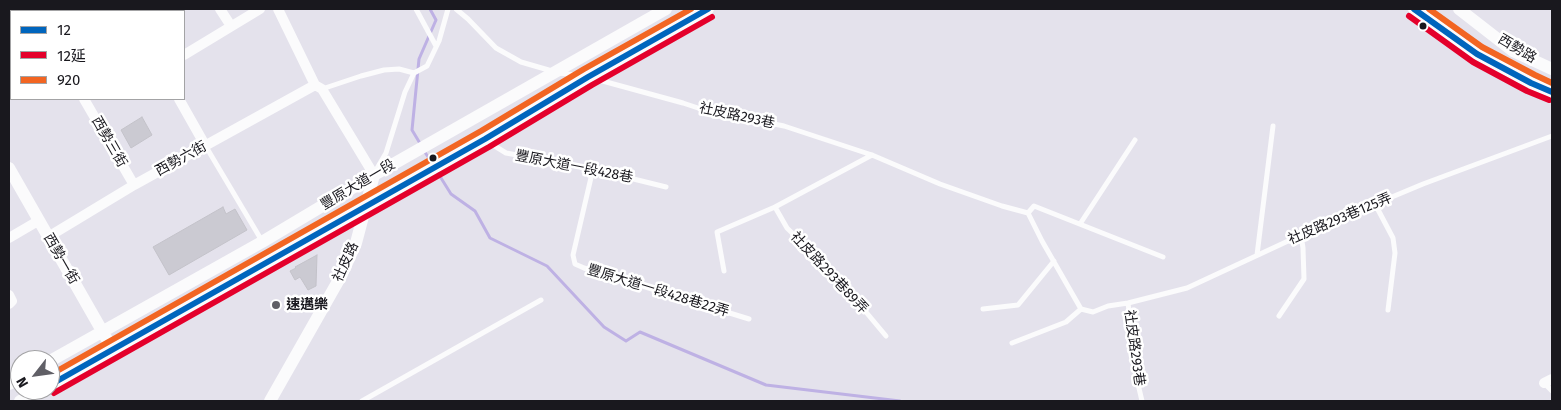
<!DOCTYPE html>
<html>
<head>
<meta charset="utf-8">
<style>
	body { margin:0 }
	#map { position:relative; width:1561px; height:410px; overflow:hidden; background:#e4e2ec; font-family:"Fira Sans","Noto Sans TC",sans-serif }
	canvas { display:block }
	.frame { position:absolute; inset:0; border:10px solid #19181e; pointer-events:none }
	.legend { position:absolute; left:10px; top:10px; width:175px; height:90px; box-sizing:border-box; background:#fff; border:1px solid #a3a3a5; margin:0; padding:6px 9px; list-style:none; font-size:15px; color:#19181e }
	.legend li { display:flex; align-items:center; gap:10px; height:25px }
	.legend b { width:25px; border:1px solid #a3a3a5 }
	.north { position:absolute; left:10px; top:350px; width:50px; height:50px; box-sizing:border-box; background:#fff; border:1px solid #a3a3a5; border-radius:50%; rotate:240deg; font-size:14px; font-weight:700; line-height:20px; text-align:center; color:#19181e }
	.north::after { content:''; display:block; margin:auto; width:18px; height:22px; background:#605f66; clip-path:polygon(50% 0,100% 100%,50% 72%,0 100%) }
</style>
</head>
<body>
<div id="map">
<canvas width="1561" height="410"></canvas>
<div class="frame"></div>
<ul class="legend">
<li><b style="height:6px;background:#0065bd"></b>12</li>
<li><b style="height:6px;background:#e4002b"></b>12延</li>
<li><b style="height:6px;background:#f26522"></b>920</li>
</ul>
<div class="north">N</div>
</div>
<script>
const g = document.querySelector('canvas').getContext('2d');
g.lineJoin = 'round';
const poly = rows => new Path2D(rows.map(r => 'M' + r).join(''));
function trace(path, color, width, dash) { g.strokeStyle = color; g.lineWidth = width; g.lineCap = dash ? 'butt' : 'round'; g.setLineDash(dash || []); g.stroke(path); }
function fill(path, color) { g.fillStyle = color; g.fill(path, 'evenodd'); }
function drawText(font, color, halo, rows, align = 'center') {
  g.font = font + ' "Fira Sans","Noto Sans TC",sans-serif'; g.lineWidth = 5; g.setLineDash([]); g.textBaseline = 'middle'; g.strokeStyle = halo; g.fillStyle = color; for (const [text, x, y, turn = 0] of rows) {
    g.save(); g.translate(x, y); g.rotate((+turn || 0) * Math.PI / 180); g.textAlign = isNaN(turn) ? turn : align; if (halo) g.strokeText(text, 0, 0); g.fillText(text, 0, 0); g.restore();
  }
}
trace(poly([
	[421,145,412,130,419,59,436,20,430,9],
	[424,151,433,164],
	[436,170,451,194,475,211,490,238,547,266,604,327,626,341,640,332,766,385,900,401]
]), '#beb1e4', 3);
const building = poly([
	[142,117,152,135,131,148,121,130,142,117],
	[223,207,226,214,235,209,247,230,169,275,153,247,223,207],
	[317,255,316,286,308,290,300,277,295,280,290,271,296,268,295,267,317,255]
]);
fill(building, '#cbcad2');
trace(building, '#c3c2c9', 1);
trace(poly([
	[416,9,436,46],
	[456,9,468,19,496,48,521,62,552,71],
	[560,73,588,77,683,103,701,109,784,126,872,155,940,184,1002,206,1028,213,1042,241,1081,309,1093,312,1108,306,1128,303,1187,288,1301,235,1423,184,1552,136],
	[322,89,361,76,384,70,399,69,414,73],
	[485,140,506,153,593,169,666,187],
	[205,145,262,241],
	[593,169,573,255,575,264,584,268,749,319],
	[376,170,386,153,405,92,414,73,427,66,439,41,448,9],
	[1375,204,1393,238,1395,253,1388,310],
	[775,207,872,155],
	[1028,213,1034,206,1163,257],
	[1080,224,1135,140],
	[1257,255,1273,126],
	[724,271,717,232,775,207,787,228,835,275,886,336],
	[1128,303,1138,384,1142,401],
	[983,309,1018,305,1054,261],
	[1279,316,1304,279,1303,248,1301,235],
	[1012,343,1066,322,1081,309],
	[1544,383,1552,391],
	[362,401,541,300]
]), '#fbfbfc', 5);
trace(poly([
	[35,9,36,11],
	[128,9,129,11],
	[220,9,231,26],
	[278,9,315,85,322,89,374,175],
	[99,11,104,9],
	[184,55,260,9],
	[9,62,11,60],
	[84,99,134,185],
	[179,99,205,145],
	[48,237,134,185,315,85],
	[9,238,38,221],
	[9,295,12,301,9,304],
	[1544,383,1552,379]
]), '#fbfbfc', 10);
trace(poly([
	[1414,9,1477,54,1531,83,1552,92],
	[1459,9,1513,51,1552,69],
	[9,168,113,350],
	[50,361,262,242,374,175,666,9],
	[9,384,20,378],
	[50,385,485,139,588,77,708,9],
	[20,401,41,390],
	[270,401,341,276,356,243,374,175]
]), '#fbfbfc', 12);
trace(poly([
	[1414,9,1477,54,1531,83,1552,92],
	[50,385,485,139,588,77,708,9]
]), '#0065bd', 6);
trace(poly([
	[1409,16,1473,62,1527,91,1549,100],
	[54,393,489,147,592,85,712,17]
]), '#e4002b', 6);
trace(poly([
	[1429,9,1482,47,1535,75,1552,83],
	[50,375,481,131,584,69,691,9]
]), '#f26522', 6);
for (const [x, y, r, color] of [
	[1423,26,4.5,"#19181e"],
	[433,158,4.5,"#19181e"],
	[276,305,5,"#605f66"]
]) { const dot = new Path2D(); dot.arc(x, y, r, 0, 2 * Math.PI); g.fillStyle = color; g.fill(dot); trace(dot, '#fff', 2); }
drawText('14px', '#19181e', '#fff', [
	["西勢路",1517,49,31],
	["社皮路293巷",737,116,12],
	["西勢三街",109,142,60],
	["西勢六街",181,159,-29],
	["豐原大道一段428巷",574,167,11],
	["豐原大道一段",358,185,-31],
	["社皮路293巷125弄",1340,219,-23],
	["西勢一街",61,259,60],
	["社皮路",346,262,-66],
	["社皮路293巷89弄",829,273,47],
	["豐原大道一段428巷22弄",658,291,17],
	["社皮路293巷",1134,348,82]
]);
drawText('bold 14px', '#19181e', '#fff', [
	["速邁樂",286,305]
], 'left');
</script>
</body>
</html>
